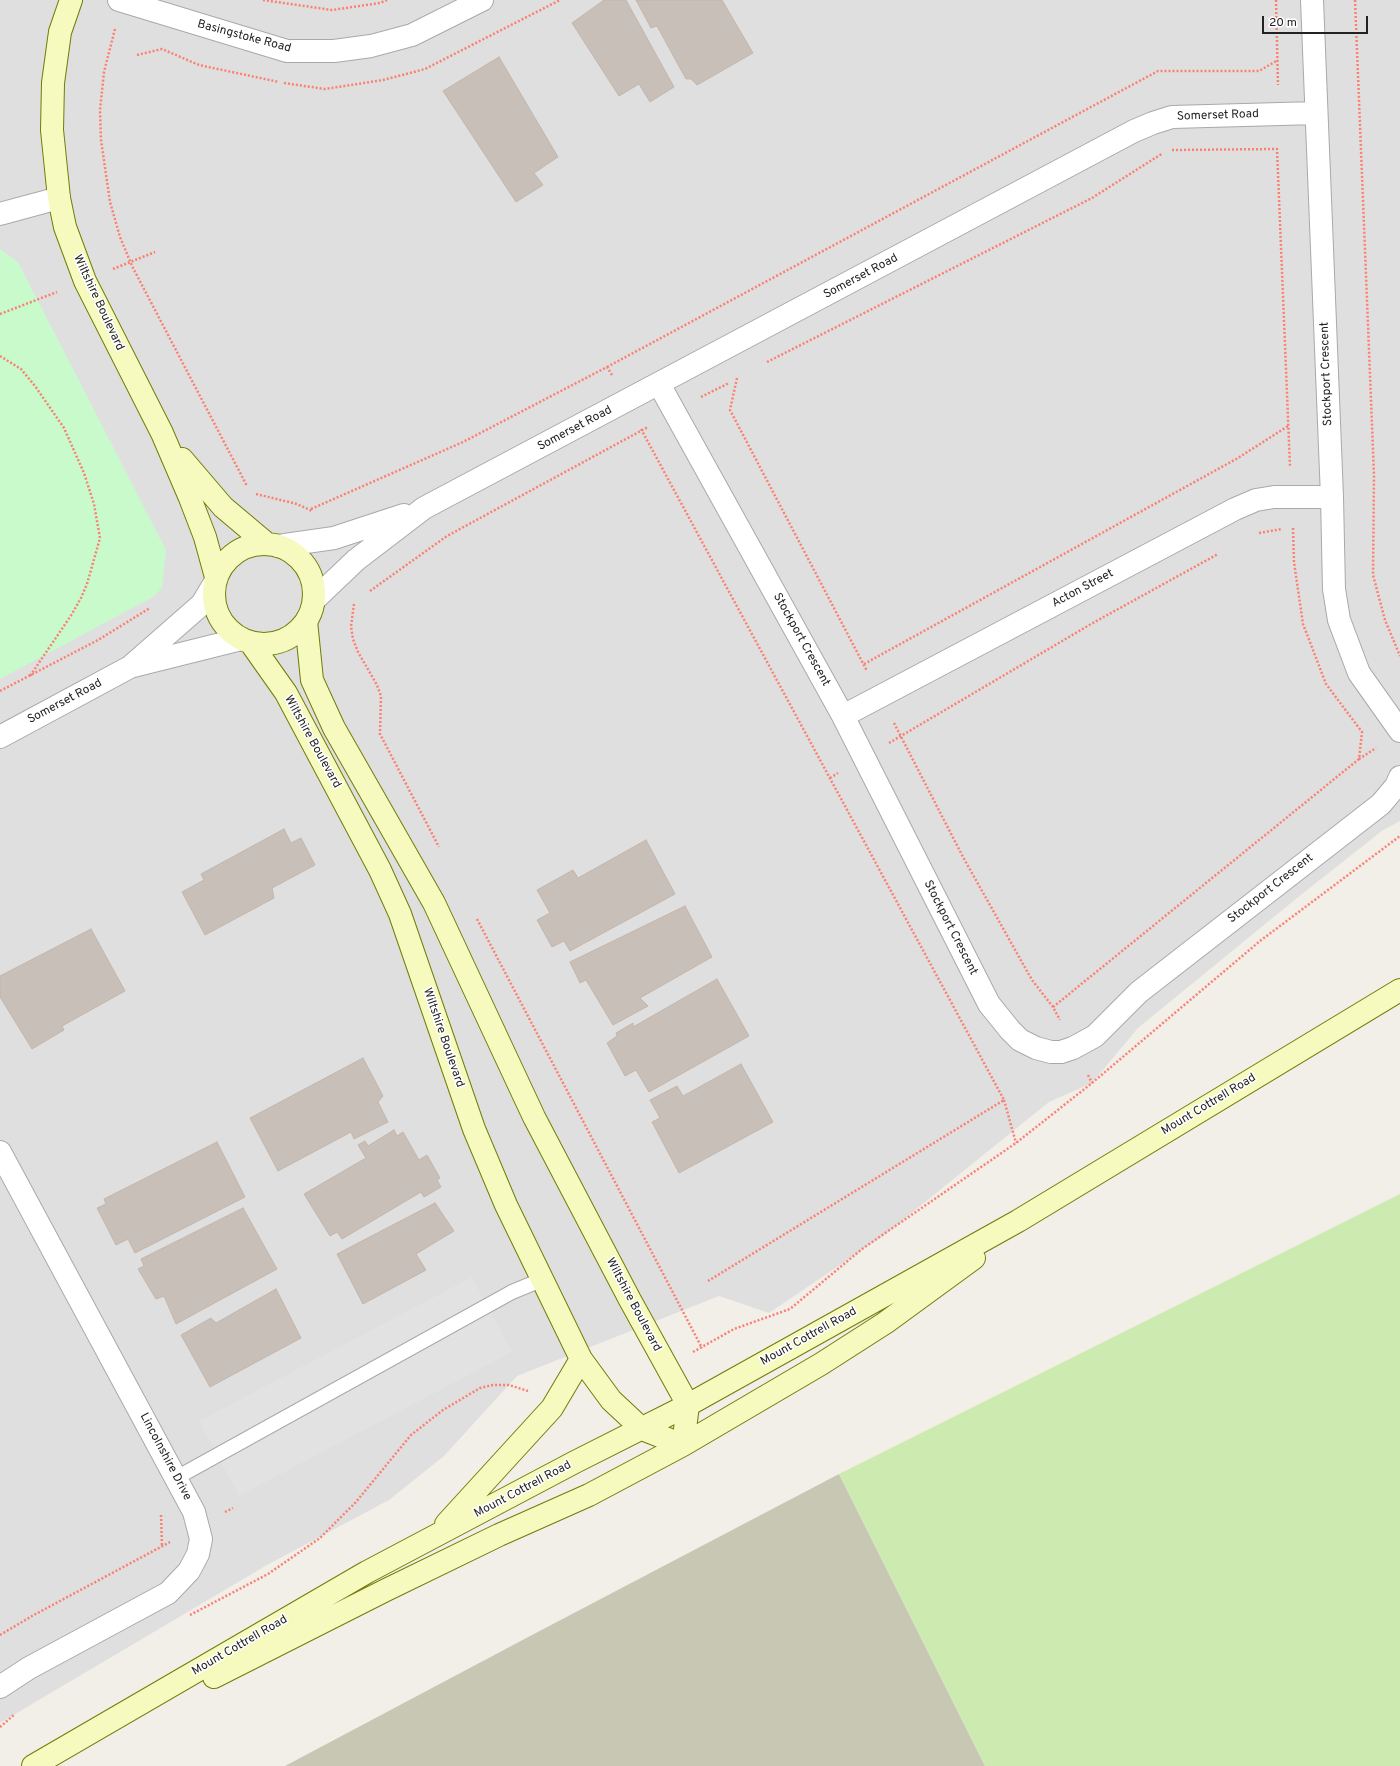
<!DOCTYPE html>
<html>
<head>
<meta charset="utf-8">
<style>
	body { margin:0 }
	#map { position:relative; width:1400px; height:1766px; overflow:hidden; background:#f2efe9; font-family:Overpass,sans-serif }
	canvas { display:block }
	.scale { position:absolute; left:1262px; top:16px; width:106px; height:18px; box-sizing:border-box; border:2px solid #222; border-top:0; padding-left:5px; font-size:12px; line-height:14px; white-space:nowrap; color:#222; -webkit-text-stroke:3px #fff; paint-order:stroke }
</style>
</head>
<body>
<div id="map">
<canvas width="1400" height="1766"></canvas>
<div class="scale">20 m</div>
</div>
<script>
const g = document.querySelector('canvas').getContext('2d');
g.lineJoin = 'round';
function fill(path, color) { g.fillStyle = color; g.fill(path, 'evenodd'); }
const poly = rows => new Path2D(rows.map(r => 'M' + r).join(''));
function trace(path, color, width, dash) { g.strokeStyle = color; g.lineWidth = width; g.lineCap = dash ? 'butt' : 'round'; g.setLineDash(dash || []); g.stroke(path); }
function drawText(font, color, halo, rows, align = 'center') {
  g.font = font + ' Overpass,sans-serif'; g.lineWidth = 3; g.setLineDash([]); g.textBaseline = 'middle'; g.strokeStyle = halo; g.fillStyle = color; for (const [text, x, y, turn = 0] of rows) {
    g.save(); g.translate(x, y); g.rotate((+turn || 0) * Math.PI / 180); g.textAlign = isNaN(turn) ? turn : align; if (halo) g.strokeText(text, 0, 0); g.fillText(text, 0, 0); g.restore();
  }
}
fill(poly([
	[0,0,1400,0,1400,821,1383,830,1297,898,1138,1028,1092,1083,1049,1102,883,1236,769,1313,719,1296,517,1376,444,1456,389,1500,267,1565,0,1723]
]), '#e0dfdf');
fill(poly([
	[839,1474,985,1766,285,1766,532,1635]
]), '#c7c7b4');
fill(poly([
	[1400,1194,1400,1766,985,1766,839,1474]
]), '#cdebb0');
fill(poly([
	[0,249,18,262,166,550,162,588,153,597,0,679]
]), '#c8facc');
fill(poly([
	[472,1277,512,1352,239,1496,199,1421]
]), '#e2e2e2');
const building = poly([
	[604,0,626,0,674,87,650,102,639,84,619,96,572,23,604,0],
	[636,0,722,0,753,53,697,85,691,79,686,79,657,26,651,28,636,0],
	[499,57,558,157,534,173,543,185,516,202,443,91,499,57],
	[284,829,291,843,301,838,315,865,272,888,274,898,205,935,182,892,204,880,201,874,284,829],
	[646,840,675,894,570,951,564,941,552,947,537,920,550,913,537,890,573,870,578,878,646,840],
	[685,906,712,957,640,998,648,1006,613,1025,586,980,580,983,570,962,685,906],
	[91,929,125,991,62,1026,64,1030,32,1049,0,997,0,976,91,929],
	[717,979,749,1036,649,1092,636,1070,625,1076,607,1043,617,1036,616,1033,633,1023,633,1027,717,979],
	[363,1058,383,1096,378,1102,388,1122,354,1139,351,1132,278,1171,250,1118,363,1058],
	[741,1064,773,1122,679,1173,652,1122,660,1118,650,1100,677,1086,683,1096,741,1064],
	[394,1130,397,1136,403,1132,419,1160,427,1155,440,1178,437,1180,441,1187,424,1197,421,1192,342,1239,337,1232,330,1236,304,1194,366,1158,358,1145,365,1141,368,1146,394,1130],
	[217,1142,245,1197,135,1253,128,1239,116,1245,97,1208,106,1204,104,1199,217,1142],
	[435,1203,454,1231,416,1254,426,1270,363,1304,337,1254,435,1203],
	[243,1208,277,1269,176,1324,164,1296,156,1299,138,1269,144,1266,141,1259,243,1208],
	[276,1289,301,1338,210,1387,181,1335,211,1318,216,1323,276,1289]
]);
fill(building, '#c7bfb8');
trace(building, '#c4b6ab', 1);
const lane = poly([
	[176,1478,512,1292,541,1280]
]);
const street = poly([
	[119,0,287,51,334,51,371,46,412,35,482,0],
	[1312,0,1332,497,1334,589,1339,620,1359,673,1400,731],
	[0,214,59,198],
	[659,384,843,716,989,1004,1010,1030,1020,1040,1036,1048,1051,1052,1061,1052,1073,1048,1095,1036,1139,992,1381,804,1396,786,1400,777],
	[278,546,334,538,404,515],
	[314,600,356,560,424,508,1134,131,1153,123,1172,117,1316,113],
	[133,666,241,639],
	[843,716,1235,509,1256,500,1274,497,1332,497],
	[0,737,130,667,202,604,214,584],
	[0,1152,194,1512,201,1539,198,1554,189,1571,168,1593,29,1668,0,1687]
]);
const secondary = poly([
	[71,0,60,32,53,83,52,130,59,198,65,227,85,281,162,433,190,498,205,537,216,577],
	[182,459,223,507,267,544],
	'214 594a50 50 0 1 1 100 0a50 50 0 1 1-100 0Z',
	[250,642,286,693,380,870,400,914,474,1129,506,1205,581,1359,611,1400,642,1429,683,1445,688,1405,630,1300,534,1117,434,903,334,728,312,680,306,621],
	[446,1524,552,1408,581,1359],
	[214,1677,386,1590,499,1535,589,1495,683,1445,821,1364,885,1323,974,1258],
	[33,1766,367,1572,575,1462,688,1405,1018,1221,1400,990]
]);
trace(lane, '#a9a9a9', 16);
trace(street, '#a9a9a9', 24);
trace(secondary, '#707d05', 24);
trace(poly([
	[263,0,332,10,380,3,387,0],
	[1276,0,1278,85],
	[1355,0,1374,475,1373,575,1385,620,1400,656],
	[115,29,104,72,100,110,101,140,110,202,120,237,132,266,247,486],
	[137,55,162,49,199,65,279,82],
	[284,83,325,89,383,80,425,69,560,0],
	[1172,150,1277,149,1290,467],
	[113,269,155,252],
	[0,314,57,292],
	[0,356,21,369,35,386,64,428,84,473,94,504,100,538,87,584,81,598,72,614,30,676],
	[767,362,1092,198,1163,153],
	[607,367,1158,71,1259,71,1278,60],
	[737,378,730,410,867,671],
	[701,397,729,383],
	[641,429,1004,1100,708,1281],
	[256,494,297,504,312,511],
	[311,509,463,442,607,367,612,375],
	[1259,533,1282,529],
	[370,591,447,536,648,427],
	[354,604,351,626,353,639,358,652,377,685,381,696,380,734,439,847],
	[864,664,1238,458,1288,426],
	[0,691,98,640,150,608],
	[894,723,963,857,1032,980,1053,1007,1060,1020],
	[889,743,1091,624,1218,554],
	[1359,759,1376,748],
	[830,778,838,773],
	[477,919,702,1348],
	[1053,1007,1359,759,1362,732,1326,684,1303,624,1294,562,1293,528],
	[1088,1075,1092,1083],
	[1004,1100,1016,1143],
	[693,1352,734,1329,790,1309,862,1249,1016,1143,1092,1083,1260,941,1400,836],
	[225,1512,233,1508],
	[161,1515,162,1546],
	[190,1615,268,1574,320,1538,356,1502,411,1435,443,1410,480,1388,493,1385,509,1385,528,1391],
	[0,1635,32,1616,170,1542],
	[0,1727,15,1714]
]), '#fa8072', 2.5, [2, 2]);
trace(lane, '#fff', 14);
trace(street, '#fff', 22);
trace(secondary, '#f7fabf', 22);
drawText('12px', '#222', '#fff', [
	["Basingstoke Road",244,37,15],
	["Somerset Road",1218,116,-2],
	["Somerset Road",861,277,-28],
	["Wiltshire Boulevard",98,303,65],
	["Stockport Crescent",1327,374,-92],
	["Somerset Road",575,429,-28],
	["Acton Street",1083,589,-28],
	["Stockport Crescent",801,640,61],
	["Somerset Road",65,702,-28],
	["Wiltshire Boulevard",312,742,61],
	["Stockport Crescent",1271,889,-38],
	["Stockport Crescent",950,928,63],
	["Wiltshire Boulevard",443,1038,71],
	["Mount Cottrell Road",1209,1105,-31],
	["Wiltshire Boulevard",633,1305,62],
	["Mount Cottrell Road",809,1337,-29],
	["Lincolnshire Drive",165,1457,62],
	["Mount Cottrell Road",523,1490,-28],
	["Mount Cottrell Road",240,1646,-30]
]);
</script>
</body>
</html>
